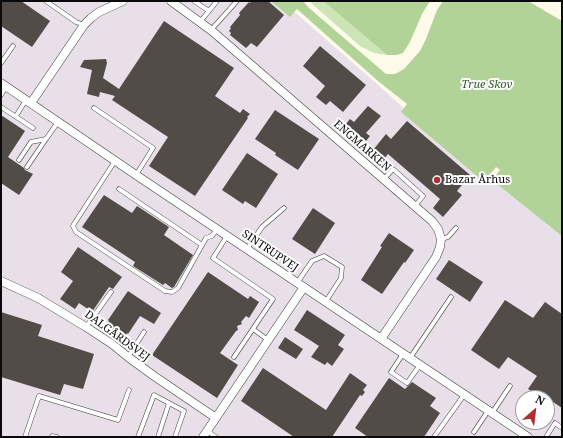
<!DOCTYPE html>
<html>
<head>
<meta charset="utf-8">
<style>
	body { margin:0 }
	#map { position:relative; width:563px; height:438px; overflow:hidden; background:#fdfaea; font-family:"Noto Serif",serif }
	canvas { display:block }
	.frame { position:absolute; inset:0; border:2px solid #0a0a0a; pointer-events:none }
	.north { position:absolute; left:515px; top:390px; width:40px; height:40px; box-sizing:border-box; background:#fff; border:1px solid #9d9d9d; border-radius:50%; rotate:28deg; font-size:11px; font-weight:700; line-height:16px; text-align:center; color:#0a0a0a }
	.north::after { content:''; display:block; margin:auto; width:14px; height:18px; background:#ae2f31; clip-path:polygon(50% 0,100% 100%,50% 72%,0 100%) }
</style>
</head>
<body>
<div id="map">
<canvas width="563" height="438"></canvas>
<div class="frame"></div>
<div class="north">N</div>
</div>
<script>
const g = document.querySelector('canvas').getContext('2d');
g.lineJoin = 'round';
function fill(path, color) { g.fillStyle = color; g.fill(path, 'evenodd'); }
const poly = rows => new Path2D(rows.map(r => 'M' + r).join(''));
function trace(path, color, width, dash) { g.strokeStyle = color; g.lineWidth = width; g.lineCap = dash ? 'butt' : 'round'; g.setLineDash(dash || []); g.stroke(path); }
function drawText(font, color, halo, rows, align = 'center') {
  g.font = font + ' "Noto Serif",serif'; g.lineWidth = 4; g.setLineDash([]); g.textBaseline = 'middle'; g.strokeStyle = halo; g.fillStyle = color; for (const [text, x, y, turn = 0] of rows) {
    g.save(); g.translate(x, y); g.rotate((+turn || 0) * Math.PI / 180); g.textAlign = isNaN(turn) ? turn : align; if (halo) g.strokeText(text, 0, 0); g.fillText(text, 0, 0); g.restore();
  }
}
fill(poly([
	[1,1,282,1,376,83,489,186,494,178,562,236,562,437,1,437],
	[523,398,547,398,547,422,523,422]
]), '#e8dfe9');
fill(poly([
	[313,1,323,1,387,55,374,53,360,46,311,3]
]), '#cde4b7');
fill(poly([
	[271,1,303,1,309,8,386,74,395,74,404,69,420,51,426,39,437,10,443,1,528,1,562,21,562,236,492,180,500,170,496,167,484,182,401,112,407,104,378,81,297,9,290,17],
	[323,1,430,1,422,14,410,42,403,53,397,55,387,55]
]), '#b1d398');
fill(poly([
	[1,1,21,1,50,21,32,47,1,26],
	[252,1,268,1,284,15,257,47,251,43,246,48,230,35,231,33,229,31,231,28,230,27,240,15,239,13,249,2,250,3],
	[164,21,234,68,215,96,240,113,243,109,250,114,247,117,248,118,195,196,149,166,168,137,112,100,115,96,100,92,99,97,87,94,92,70,80,67,84,60,106,59,107,63,103,78,119,89],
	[320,46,366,85,343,112,330,101,326,105,316,97,325,86,303,66],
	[368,106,381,116,366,133,370,136,366,141,346,124,350,119,354,122],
	[275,110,319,139,298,170,275,155,276,153,255,139],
	[1,115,25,131,8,157,24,168,25,170,33,174,19,195,1,183],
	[407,121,470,175,457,191,462,195,443,217,433,208,440,199,388,154,380,164,369,155,386,134,391,139],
	[247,153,278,174,256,208,245,201,243,204,222,190],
	[104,195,132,213,137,206,169,227,164,235,193,255,174,287,172,288,165,283,163,285,152,278,133,266,135,262,82,227],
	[313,208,335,223,315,254,292,239],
	[389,233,414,250,405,263,404,262,382,294,361,280,382,247,380,246],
	[78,247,122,277,113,289,109,287,92,312,79,303,75,309,60,299,73,281,61,272],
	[449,260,483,282,470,302,436,279],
	[208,272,248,299,250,296,259,302,249,318,246,316,241,322,242,324,237,326,238,330,236,331,220,353,238,365,217,398,152,355],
	[128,291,161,313,154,324,140,316,128,334,127,333,124,339,111,331,112,329,106,325,109,321,108,320],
	[505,300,533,318,545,302,562,314,562,408,547,398,542,398,528,389,537,376,508,357,499,369,471,350],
	[307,310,345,335,338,345,344,349,332,366,327,362,325,365,311,357,319,346,294,330],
	[1,312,42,325,38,336,94,354,83,389,64,384,60,395,1,377],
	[285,337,303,349,296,359,278,348],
	[263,368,326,410,350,373,367,385,363,390,365,392,362,396,360,395,332,437,294,437,241,401],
	[389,378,405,389,412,382,436,398,430,406,440,413,424,437,368,437,355,428]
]), '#524c48');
const service = poly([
	[46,1,76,22,84,25],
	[194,1,209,11],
	[200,22,217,1],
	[211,30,237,1],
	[1,63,13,46],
	[1,95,6,87],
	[1,107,33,128],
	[94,108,153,148,136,175],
	[16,116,26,100],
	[19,160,31,142,46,139,58,122],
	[115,161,74,224,73,226,76,232,165,291,172,292,178,288,206,238,212,236,217,229],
	[27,167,46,139],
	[384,179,393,169,423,196,415,206],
	[119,189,202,245],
	[227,236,213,258,273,299,234,357],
	[441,239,448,237,456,228],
	[247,249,262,227,284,208],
	[297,283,312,261,324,256,342,267,341,278,326,301],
	[86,327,111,292],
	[253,329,268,340],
	[403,354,391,372,407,383,420,365],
	[128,357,144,332],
	[410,358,451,297],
	[492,413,510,386],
	[207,431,216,437],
	[474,432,488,411],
	[52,436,57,437],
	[25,437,39,396,118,420,129,390],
	[138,437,154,395,184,411,175,437],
	[158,437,169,403],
	[434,437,464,395],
	[546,437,555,423,562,428]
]);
const minor = poly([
	[171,1,212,31,432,221,438,229,441,239,440,247,436,257,381,339],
	[1,83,136,175,528,437],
	[31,103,84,25,91,18,99,12,123,1],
	[1,281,38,298,86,327,112,344,128,357,154,376,216,418],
	[203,437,304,287]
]);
trace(service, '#3d3d3d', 5);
trace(minor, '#3d3d3d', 9);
trace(service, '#fff', 4);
trace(minor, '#fff', 8);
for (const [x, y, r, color] of [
	[437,180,4,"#ae2f31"]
]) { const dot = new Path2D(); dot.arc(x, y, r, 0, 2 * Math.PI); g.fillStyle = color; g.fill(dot); trace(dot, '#fff', 1.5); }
drawText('italic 11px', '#2c5c21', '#fff', [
	["True Skov",487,85]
]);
drawText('11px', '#0a0a0a', '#fff', [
	["ENGMARKEN",362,146,41],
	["SINTRUPVEJ",270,251,34],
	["DALGÅRDSVEJ",117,336,36]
]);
drawText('11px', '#0a0a0a', '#fff', [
	["Bazar Århus",445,180]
], 'left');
</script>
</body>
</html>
